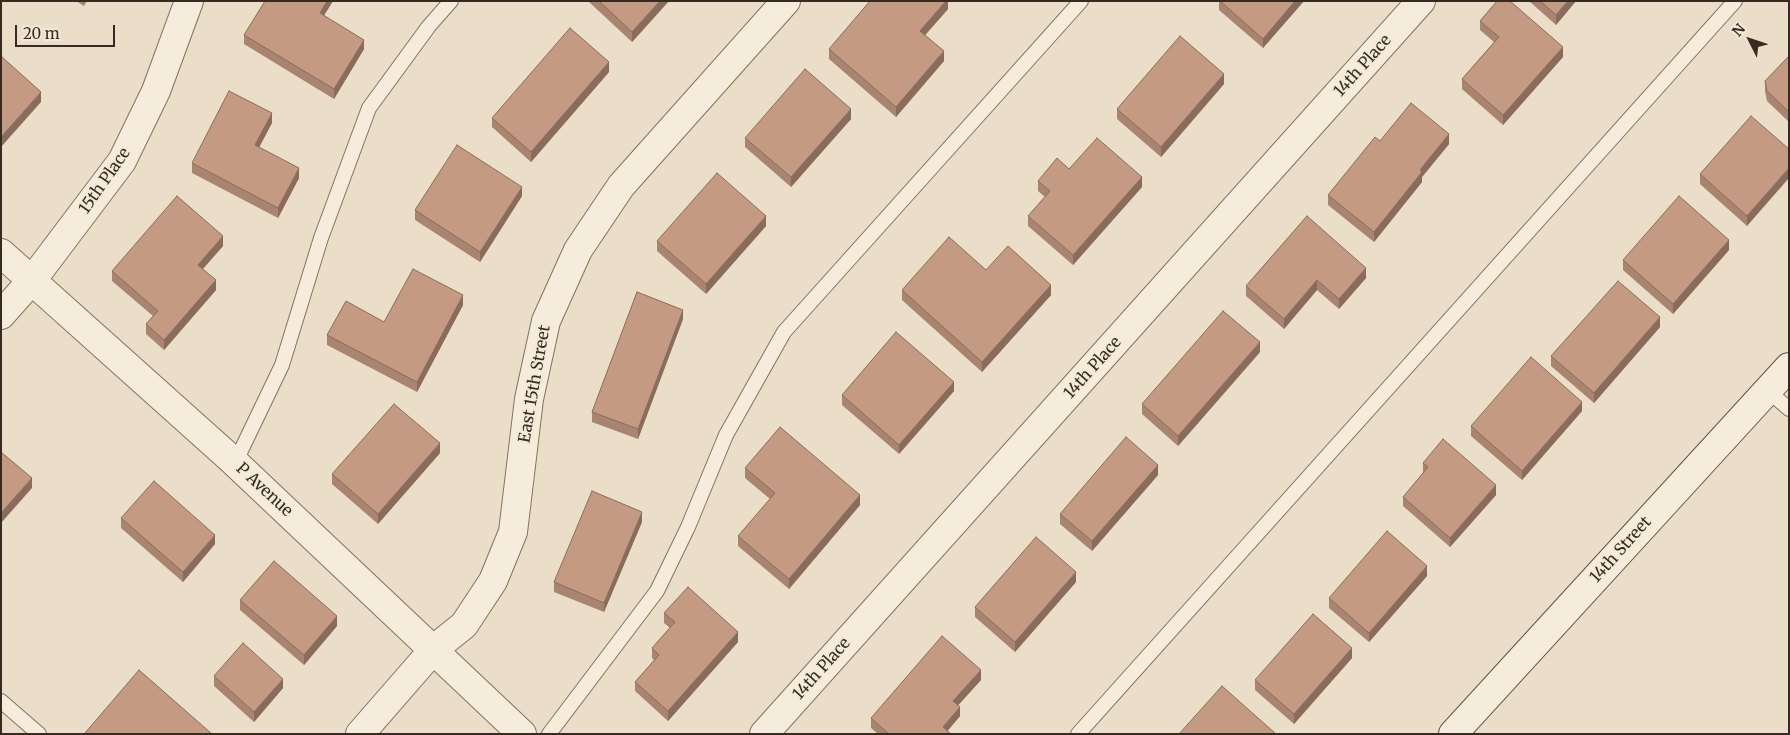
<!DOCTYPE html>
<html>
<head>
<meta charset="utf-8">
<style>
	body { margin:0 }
	#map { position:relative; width:1790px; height:735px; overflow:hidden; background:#eadec9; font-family:Merriweather,serif }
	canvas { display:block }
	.frame { position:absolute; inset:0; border:2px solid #362a21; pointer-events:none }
	.north { position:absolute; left:1725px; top:15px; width:50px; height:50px; -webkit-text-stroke:4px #f2e9d7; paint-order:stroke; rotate:311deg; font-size:14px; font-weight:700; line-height:20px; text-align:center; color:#362a21 }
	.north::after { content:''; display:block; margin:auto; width:18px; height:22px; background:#362a21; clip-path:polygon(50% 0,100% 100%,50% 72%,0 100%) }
	.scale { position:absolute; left:15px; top:25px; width:100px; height:22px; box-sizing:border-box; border:2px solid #362a21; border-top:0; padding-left:6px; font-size:15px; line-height:18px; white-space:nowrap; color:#362a21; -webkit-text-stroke:4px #f2e9d7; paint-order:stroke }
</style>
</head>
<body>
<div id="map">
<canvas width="1790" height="735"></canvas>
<div class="frame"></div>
<div class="north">N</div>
<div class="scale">20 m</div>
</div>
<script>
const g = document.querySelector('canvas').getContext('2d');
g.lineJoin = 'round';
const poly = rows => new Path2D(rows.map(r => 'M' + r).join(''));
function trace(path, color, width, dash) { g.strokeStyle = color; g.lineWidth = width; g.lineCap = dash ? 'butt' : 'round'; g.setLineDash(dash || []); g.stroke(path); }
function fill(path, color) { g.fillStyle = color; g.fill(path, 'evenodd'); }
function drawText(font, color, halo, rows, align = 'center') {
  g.font = font + ' Merriweather,serif'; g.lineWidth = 4; g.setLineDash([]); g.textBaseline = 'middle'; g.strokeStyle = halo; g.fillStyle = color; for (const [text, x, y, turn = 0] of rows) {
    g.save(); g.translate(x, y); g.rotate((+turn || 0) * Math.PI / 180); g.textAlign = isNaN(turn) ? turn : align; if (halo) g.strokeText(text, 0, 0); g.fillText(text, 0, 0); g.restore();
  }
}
const service = poly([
	[1767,390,1789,409],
	[235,463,282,365,321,238,369,108,429,26,451,1],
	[1,701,39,734],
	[549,734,657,591,688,527,726,435,784,332,1081,1],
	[1078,734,1735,1]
]);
const minor = poly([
	[1,315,33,279,122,161,156,91,189,1],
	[360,734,434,649,464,625,493,581,513,532,529,399,546,321,578,250,621,186,786,1],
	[764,734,1421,1]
]);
const tertiary = poly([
	[1,253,231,459,522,734]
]);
const secondary = poly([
	[1453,734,1789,367]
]);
trace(service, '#84715f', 16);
trace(minor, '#84715f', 30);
trace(tertiary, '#84715f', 30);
trace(secondary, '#665242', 30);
trace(service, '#f6ecdb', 14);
trace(minor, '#f6ecdb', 28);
trace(tertiary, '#f6ecdb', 28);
trace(secondary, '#f6ecdb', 28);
fill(poly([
	[76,1,87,1,84,6],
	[265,1,333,1,324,15,364,49,334,99,244,44,244,35],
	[588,1,669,1,632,42],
	[948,1,948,9,925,35,944,61,896,117,829,59,829,49],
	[1219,1,1304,1,1263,48,1219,10],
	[1529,1,1576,1,1556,25],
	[1480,21,1563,57,1503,125,1462,89,1462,79,1494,42,1480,30],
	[1789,56,1789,122,1767,101,1765,91,1765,81],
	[609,72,531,162,492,127,492,118],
	[1224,84,1161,157,1117,119,1117,109],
	[851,119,791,187,745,147,745,138],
	[272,123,259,147,299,178,278,218,192,173,192,163],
	[1380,141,1449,144,1422,177,1422,182,1374,242,1328,205,1328,195],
	[1789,149,1747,226,1700,184,1700,174],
	[1069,169,1142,187,1073,265,1028,226,1028,216,1045,197,1038,191,1038,181],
	[522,196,480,262,415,220,415,210],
	[1307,216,1366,278,1339,309,1317,290,1284,329,1246,296,1246,286],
	[766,226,706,294,657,251,657,241],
	[223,246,203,269,216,290,164,350,146,334,146,324,153,316,112,281,112,271],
	[1729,250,1673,314,1623,270,1623,260],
	[986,270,1051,295,982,372,902,300,902,290],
	[463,305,417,392,327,345,327,335],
	[683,319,638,439,592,422,592,412],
	[1660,327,1594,403,1551,366,1551,356],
	[1260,352,1178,446,1142,414,1142,404],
	[954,391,899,454,842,405,842,395],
	[1582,411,1522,480,1471,436,1471,426],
	[440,453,378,524,332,484,332,474],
	[1423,463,1496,495,1450,547,1403,506,1403,497,1423,473],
	[745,468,860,505,789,589,738,546,738,536,770,499,745,478],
	[1158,475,1092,551,1060,524,1060,514],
	[121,518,215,544,183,582,121,528],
	[642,522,604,612,554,592,554,582],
	[1427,576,1369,642,1329,608,1329,598],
	[1076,582,1015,652,975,617,975,607],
	[240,600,337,626,304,665,240,610],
	[664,613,738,642,668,721,635,691,635,682,654,660,652,658,652,648,670,628,664,623],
	[1352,658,1294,724,1255,690,1255,680],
	[214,676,283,688,254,722,214,686],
	[981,680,958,705,960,716,947,731,951,734,878,734,871,728,871,718]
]), '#a98470');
fill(poly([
	[327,1,333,1,320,22,320,13],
	[660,1,669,1,632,42,632,32],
	[946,1,948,1,948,9,920,41,920,31],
	[1295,1,1304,1,1263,48,1263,39],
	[1568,1,1576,1,1556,25,1556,15],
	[364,40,364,49,334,99,334,89],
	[1563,47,1563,57,1503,125,1503,115],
	[944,51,944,61,896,117,896,107],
	[609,62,609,72,531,162,531,152],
	[1224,74,1224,84,1161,157,1161,147],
	[41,92,41,102,1,147,1,137],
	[851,109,851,119,791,187,791,177],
	[272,113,272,123,255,155,255,145],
	[1449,134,1449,144,1422,177,1422,182,1374,242,1374,232,1420,170],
	[299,168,299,178,278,218,278,208],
	[1789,168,1789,178,1747,226,1747,216],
	[1142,177,1142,187,1073,265,1073,255],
	[522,187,522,196,480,262,480,252],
	[766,216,766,226,706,294,706,284],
	[223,236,223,246,198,274,198,265],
	[1729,240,1729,250,1673,314,1673,304],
	[1366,268,1366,278,1339,309,1339,299],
	[216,280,216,290,164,350,164,340],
	[1317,280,1317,290,1284,329,1284,319],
	[1051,285,1051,295,982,372,982,362],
	[463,295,463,305,417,392,417,382],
	[683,310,683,319,638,439,638,429],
	[1660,317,1660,327,1594,403,1594,393],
	[1260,342,1260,352,1178,446,1178,436],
	[954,382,954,391,899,454,899,445],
	[1582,402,1582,411,1522,480,1522,471],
	[440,443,440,453,378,524,378,514],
	[1158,465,1158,475,1092,551,1092,541],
	[32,478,32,488,1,523,1,513],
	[1496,485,1496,495,1450,547,1450,538],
	[860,495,860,505,789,589,789,579],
	[642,512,642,522,604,612,604,603],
	[215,535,215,544,183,582,183,572],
	[1427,566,1427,576,1369,642,1369,633],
	[1076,572,1076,582,1015,652,1015,642],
	[337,616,337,626,304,665,304,655],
	[738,632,738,642,668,721,668,711],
	[1352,648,1352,658,1294,724,1294,714],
	[981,670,981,680,953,711,953,701],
	[283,679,283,688,254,722,254,712],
	[960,707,960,716,945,734,943,727]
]), '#896c5b');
const building = poly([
	[265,1,327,1,320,13,364,40,334,89,244,35,265,1],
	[599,1,660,1,632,32,599,1],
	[870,1,946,1,920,31,944,51,896,107,829,49,870,1],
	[1220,1,1295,1,1263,39,1220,1],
	[1497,1,1510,1,1563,47,1503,115,1462,79,1499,37,1480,21,1497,1],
	[1540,1,1568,1,1556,15,1540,1],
	[570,28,609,62,531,152,492,118,570,28],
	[1180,36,1224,74,1161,147,1117,109,1180,36],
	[1789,56,1789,112,1767,91,1765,81,1789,56],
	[2,57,41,92,1,137,1,58,2,57],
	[805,69,851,109,791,177,745,138,805,69],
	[229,91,272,113,255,145,299,168,278,208,192,163,229,91],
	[1411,103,1449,134,1420,170,1422,172,1374,232,1328,195,1375,137,1380,141,1411,103],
	[1751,116,1789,149,1789,168,1747,216,1700,174,1751,116],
	[1097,138,1142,177,1073,255,1028,216,1050,191,1038,181,1057,158,1069,169,1097,138],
	[457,145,522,187,480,252,415,210,457,145],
	[717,173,766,216,706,284,657,241,717,173],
	[177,196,223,236,198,265,216,280,164,340,146,324,158,311,112,271,177,196],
	[1679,196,1729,240,1673,304,1623,260,1679,196],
	[1307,216,1366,268,1339,299,1317,280,1284,319,1246,286,1307,216],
	[949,237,986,270,1008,246,1051,285,982,362,902,290,949,237],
	[413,269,463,295,417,382,327,335,346,301,384,322,413,269],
	[1618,281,1660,317,1594,393,1551,356,1618,281],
	[637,292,683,310,638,429,592,412,637,292],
	[1223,311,1260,342,1178,436,1142,404,1223,311],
	[896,332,954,382,899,445,842,395,896,332],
	[1531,357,1582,402,1522,471,1471,426,1531,357],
	[394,404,440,443,378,514,332,474,394,404],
	[780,427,860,495,789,579,738,536,775,493,745,468,780,427],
	[1126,437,1158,465,1092,541,1060,514,1126,437],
	[1443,439,1496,485,1450,538,1403,497,1428,467,1423,463,1443,439],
	[1,452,32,478,1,513,1,452],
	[154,481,215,535,183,572,121,518,154,481],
	[592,491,642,512,604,603,554,582,592,491],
	[1387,531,1427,566,1369,633,1329,598,1387,531],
	[1036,537,1076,572,1015,642,975,607,1036,537],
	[274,561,337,616,304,655,240,600,274,561],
	[688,587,738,632,668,711,635,682,659,655,652,648,675,622,664,613,688,587],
	[1313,614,1352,648,1294,714,1255,680,1313,614],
	[942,636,981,670,953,701,960,707,943,727,951,734,889,734,871,718,942,636],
	[243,643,283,679,254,712,214,676,243,643],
	[139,670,212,734,86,734,85,733,139,670],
	[1222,686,1276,734,1179,734,1222,686]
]);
fill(building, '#c49a82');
trace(building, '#896c5b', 1);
drawText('16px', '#362a21', '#f2e9d7', [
	["14th Place",1363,66,-48],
	["15th Place",105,181,-55],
	["14th Place",1093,368,-48],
	["East 15th Street",535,384,-80],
	["P Avenue",264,490,43],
	["14th Street",1621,550,-48],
	["14th Place",822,669,-48]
]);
</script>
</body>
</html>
